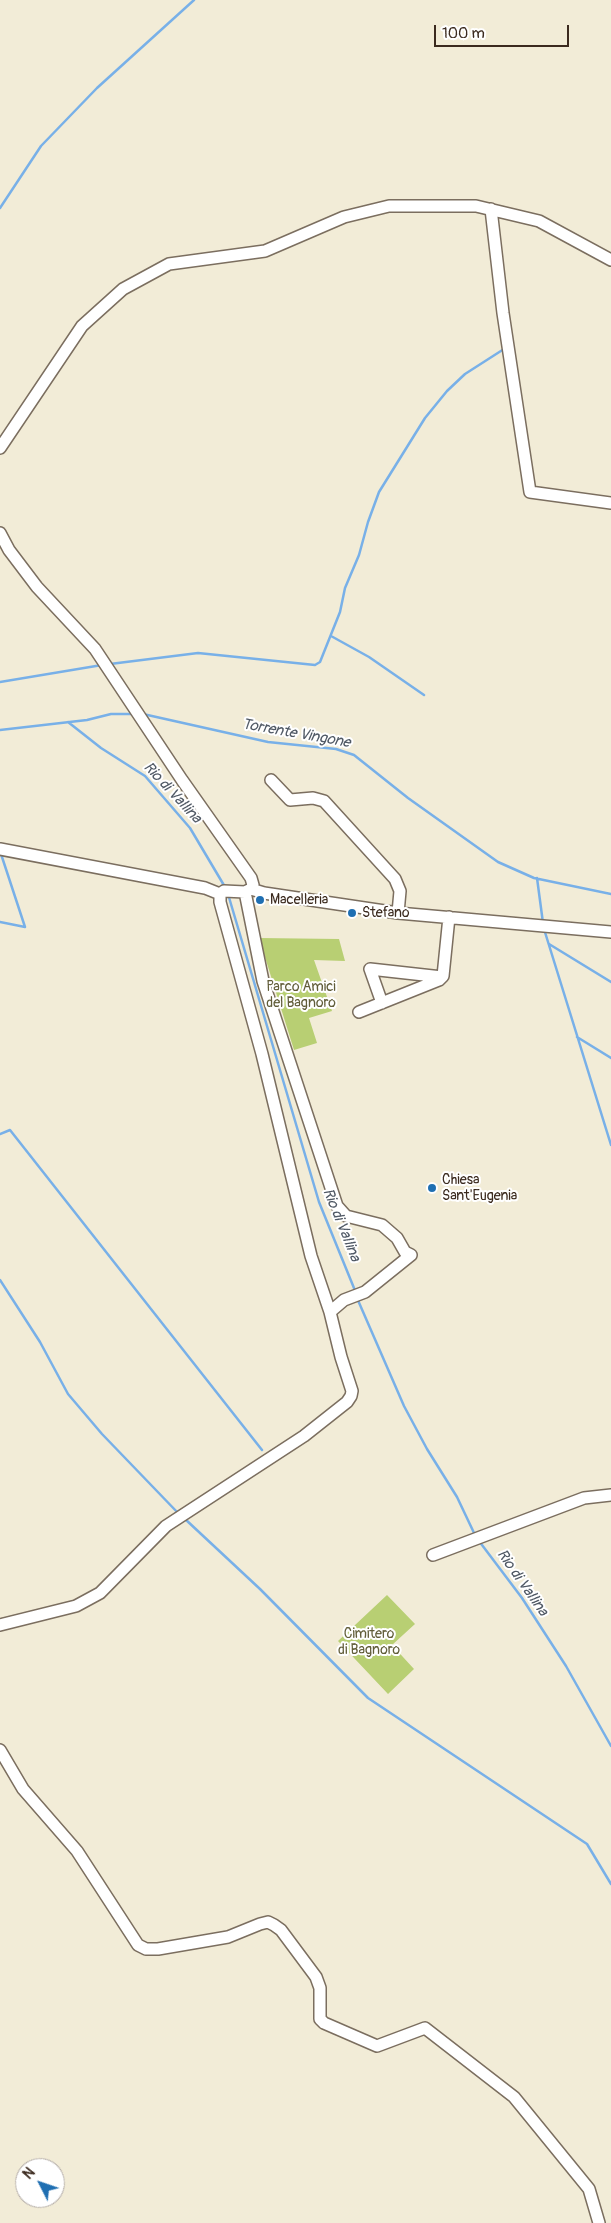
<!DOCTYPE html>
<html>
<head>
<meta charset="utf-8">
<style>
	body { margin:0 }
	#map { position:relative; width:611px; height:2223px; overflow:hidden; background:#f2ecd7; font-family:Pangolin,sans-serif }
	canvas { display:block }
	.north { position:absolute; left:15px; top:2158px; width:50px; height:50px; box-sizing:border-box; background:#fff; border:1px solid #b1aaa5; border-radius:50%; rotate:311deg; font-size:14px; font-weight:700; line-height:20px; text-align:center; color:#3b2a1e }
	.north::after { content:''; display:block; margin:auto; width:18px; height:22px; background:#1f6fb2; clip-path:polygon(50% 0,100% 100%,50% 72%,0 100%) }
	.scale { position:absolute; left:434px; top:25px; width:135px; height:22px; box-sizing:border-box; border:2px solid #3b2a1e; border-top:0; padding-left:6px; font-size:15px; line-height:18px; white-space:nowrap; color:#3b2a1e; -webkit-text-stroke:4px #fff; paint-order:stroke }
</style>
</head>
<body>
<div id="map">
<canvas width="611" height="2223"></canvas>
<div class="north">N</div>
<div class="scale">100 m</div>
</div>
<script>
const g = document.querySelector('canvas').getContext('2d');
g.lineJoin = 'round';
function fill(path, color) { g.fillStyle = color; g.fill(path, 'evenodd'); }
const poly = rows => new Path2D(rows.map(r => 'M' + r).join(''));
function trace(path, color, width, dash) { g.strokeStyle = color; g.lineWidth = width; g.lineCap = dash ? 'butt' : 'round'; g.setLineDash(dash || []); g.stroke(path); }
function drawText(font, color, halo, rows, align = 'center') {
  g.font = font + ' Pangolin,sans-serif'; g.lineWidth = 4; g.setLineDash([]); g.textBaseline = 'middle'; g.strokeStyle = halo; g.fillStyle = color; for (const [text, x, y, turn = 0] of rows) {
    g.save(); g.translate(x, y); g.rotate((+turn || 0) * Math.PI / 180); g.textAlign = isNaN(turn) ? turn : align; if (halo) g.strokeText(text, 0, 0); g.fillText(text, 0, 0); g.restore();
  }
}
fill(poly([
	[259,938,339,939,345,961,314,960,332,1011,309,1018,317,1043,294,1050],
	[387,1595,415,1624,392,1645,414,1669,388,1694,338,1641]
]), '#b8cf73');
trace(poly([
	[0,208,41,146,97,88,194,0],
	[331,636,369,657,424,695],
	[110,664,198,653,315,665,320,662,340,612,345,588,359,555,368,522,379,492,425,418,447,391,465,374,504,349],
	[0,682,102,665],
	[143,714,268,742,336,749,354,755,408,798,498,862,534,878,611,894],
	[68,722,101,748,145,776,190,828,225,887],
	[0,730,87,720,111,714,135,714],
	[537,878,543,923],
	[228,894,319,1202,356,1293],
	[0,922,25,927,1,854],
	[544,929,611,1145],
	[549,944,611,982],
	[577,1037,611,1058],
	[0,1134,10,1130,262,1450],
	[0,1280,40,1342,68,1394,102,1434,179,1514],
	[357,1298,404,1406,427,1449,457,1497,475,1535],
	[185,1519,260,1589,368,1698,587,1844,611,1884],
	[479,1541,522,1598,566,1666,611,1746]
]), '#78b0e8', 2.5);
const minor = poly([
	[491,209,503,313,530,492,611,503],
	[0,448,82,326,123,289,169,264,265,251,344,217,389,206,476,206,539,221,611,260],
	[0,533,9,550,37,587,95,649,182,780,251,878,253,885,251,889,264,893,398,913,611,932],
	[271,780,290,800,313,798,324,801,395,879,400,891,398,913],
	[0,849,205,888,220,894],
	[245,892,263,981,337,1206,346,1216,382,1225,397,1238,405,1252,411,1255,365,1292,344,1300,330,1312],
	[220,894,224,891,245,892,251,889],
	[382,1003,370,969,442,977],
	[359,1012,439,980,443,976,449,917],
	[433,1555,584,1498,611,1495],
	[0,1625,76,1606,100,1593,166,1526,304,1436,347,1402,351,1396,352,1391,341,1357,330,1312,311,1256,262,1054,220,902,220,894],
	[0,1750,23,1789,77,1851,138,1945,146,1949,158,1949,228,1937,260,1924,268,1922,274,1925,281,1930,316,1977,320,1988,320,2019,324,2023,377,2046,425,2028,514,2097,589,2189,599,2223]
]);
trace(minor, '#7b6e5f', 14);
trace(minor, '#fff', 11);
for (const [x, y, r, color] of [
	[260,900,5,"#1f6fb2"],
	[352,913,5,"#1f6fb2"],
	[432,1188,5,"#1f6fb2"]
]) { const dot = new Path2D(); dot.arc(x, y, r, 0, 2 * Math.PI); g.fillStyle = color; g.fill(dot); trace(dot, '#fff', 2); }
drawText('14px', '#3b2a1e', '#fff', [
	["Macelleria",270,900],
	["Stefano",362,913],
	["Chiesa",442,1180],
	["Sant'Eugenia",442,1196]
], 'left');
drawText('14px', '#605c38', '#fff', [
	["Parco Amici",301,987],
	["del Bagnoro",301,1003],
	["Cimitero",369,1634],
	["di Bagnoro",369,1650]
]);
drawText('italic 15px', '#505965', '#fff', [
	["Torrente Vingone",296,734,10],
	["Rio di Vallina",172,793,47],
	["Rio di Vallina",341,1225,68],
	["Rio di Vallina",522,1583,55]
]);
</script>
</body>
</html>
